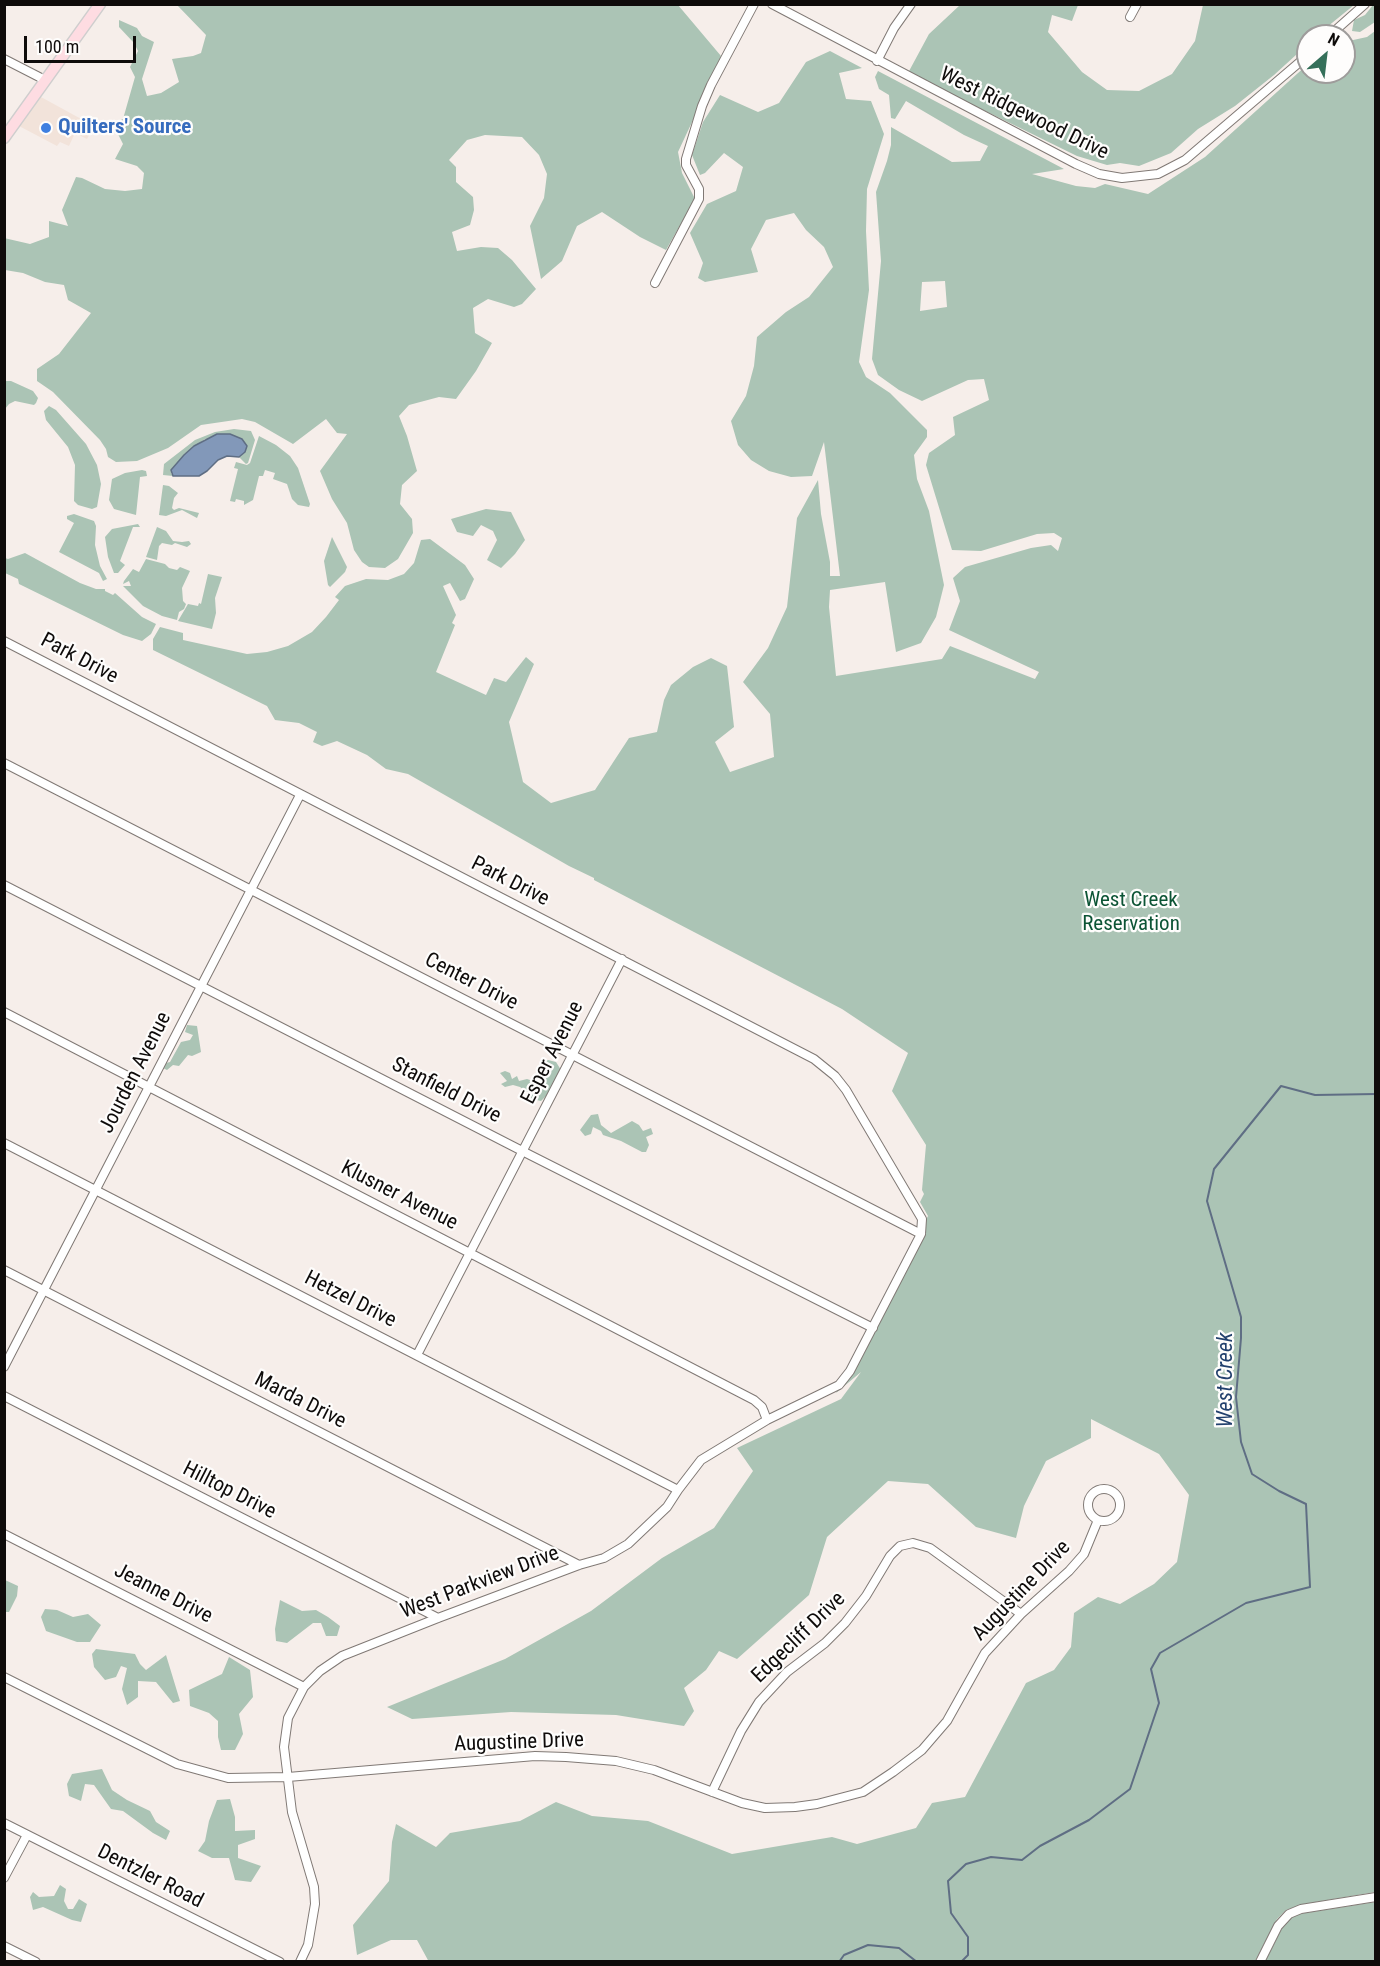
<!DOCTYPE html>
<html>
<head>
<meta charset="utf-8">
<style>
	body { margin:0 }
	#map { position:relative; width:1380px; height:1966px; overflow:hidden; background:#f6eeea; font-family:"Roboto Condensed",sans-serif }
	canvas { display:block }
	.frame { position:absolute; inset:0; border:6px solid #0e0b0a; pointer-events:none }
	.north { position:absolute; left:1296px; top:24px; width:60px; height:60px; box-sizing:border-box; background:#fefdfc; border:2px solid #9e9c9b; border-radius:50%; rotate:28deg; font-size:16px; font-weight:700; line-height:24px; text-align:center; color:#0e0b0a }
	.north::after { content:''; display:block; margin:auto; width:21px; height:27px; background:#35705a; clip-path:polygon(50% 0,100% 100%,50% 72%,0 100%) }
	.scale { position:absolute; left:24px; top:36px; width:112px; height:27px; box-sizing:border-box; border:3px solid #0e0b0a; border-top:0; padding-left:8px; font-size:18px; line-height:21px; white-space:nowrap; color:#0e0b0a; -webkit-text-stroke:4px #fefdfc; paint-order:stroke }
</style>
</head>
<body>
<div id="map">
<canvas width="1380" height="1966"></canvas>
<div class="frame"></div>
<div class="north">N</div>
<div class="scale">100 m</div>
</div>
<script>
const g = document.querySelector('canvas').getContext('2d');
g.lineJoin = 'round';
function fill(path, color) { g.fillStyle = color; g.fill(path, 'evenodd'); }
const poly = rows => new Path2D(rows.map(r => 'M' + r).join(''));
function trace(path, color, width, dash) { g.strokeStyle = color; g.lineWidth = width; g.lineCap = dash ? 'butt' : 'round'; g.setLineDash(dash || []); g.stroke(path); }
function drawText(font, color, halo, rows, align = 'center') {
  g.font = font + ' "Roboto Condensed",sans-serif'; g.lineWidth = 4.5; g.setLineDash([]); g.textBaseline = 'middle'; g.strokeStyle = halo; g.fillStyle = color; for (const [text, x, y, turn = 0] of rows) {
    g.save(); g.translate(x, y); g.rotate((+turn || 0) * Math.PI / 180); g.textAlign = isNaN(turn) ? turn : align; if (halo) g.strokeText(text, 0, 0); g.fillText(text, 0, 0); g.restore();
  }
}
fill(poly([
	[41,97,94,126,87,139,75,133,69,146,60,142,57,146,19,126]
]), '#f2e3da');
fill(poly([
	[177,5,678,5,721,56,714,75,678,152,682,173,695,199,666,250,640,237,602,212,577,226,562,261,541,279,530,226,544,198,547,174,539,155,522,137,485,135,467,140,449,160,456,167,456,182,473,197,474,210,470,225,452,232,457,251,481,247,498,248,512,260,536,289,522,304,514,307,488,299,473,308,475,333,492,343,476,371,456,399,439,397,409,405,399,416,407,436,417,471,402,485,400,504,412,519,413,533,398,559,385,568,369,567,362,562,354,550,347,523,332,499,320,471,347,434,337,433,326,419,293,444,255,422,242,419,201,425,168,448,137,461,116,462,108,457,106,449,100,440,53,392,37,381,37,369,59,354,91,313,68,300,64,285,45,282,23,273,5,270,4,238,30,244,49,237,49,221,68,226,62,210,76,177,82,178,105,189,125,191,142,189,144,173,137,166,115,159,123,144,113,124,123,119,135,77,130,67,138,51,134,43,119,27,119,20,137,28,142,36,154,42,142,79,147,96,161,93,179,82,172,59,193,56,201,53,206,35],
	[960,5,1078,5,1072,21,1052,15,1048,32,1082,72,1107,90,1139,91,1172,74,1195,41,1203,5,1354,5,1316,36,1308,36,1308,44,1274,75,1235,106,1198,129,1171,153,1139,166,1120,163,1107,165,1077,156,908,73,929,34],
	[1373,5,1375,5,1375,22,1360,32,1352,31,1354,20,1365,15],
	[1375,31,1375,1892,1304,1904,1286,1910,1277,1919,1255,1961,429,1962,417,1940,391,1940,357,1955,353,1925,389,1881,392,1842,396,1824,436,1847,450,1833,520,1821,556,1802,592,1816,648,1821,732,1854,832,1837,857,1844,916,1828,932,1803,965,1797,1026,1683,1054,1670,1071,1647,1074,1613,1098,1597,1120,1604,1154,1584,1177,1562,1189,1495,1159,1454,1091,1419,1091,1438,1046,1461,1024,1506,1016,1538,976,1527,928,1484,888,1481,827,1537,809,1595,737,1659,719,1651,706,1670,684,1688,694,1711,684,1726,616,1715,511,1712,412,1719,387,1707,505,1659,591,1611,662,1558,714,1528,753,1471,737,1448,841,1399,861,1372,836,1393,928,1216,920,1202,924,1194,922,1190,926,1145,892,1091,908,1053,842,1009,594,880,594,878,569,866,408,774,386,769,367,755,337,741,322,746,313,742,317,732,299,723,275,720,267,706,153,650,153,639,160,627,183,633,183,640,247,654,267,652,288,646,312,632,326,617,339,600,335,597,345,586,366,579,388,580,404,574,414,563,421,540,430,539,465,565,474,579,465,599,460,601,450,583,443,586,456,615,452,623,455,625,436,672,486,695,494,678,506,682,526,657,534,664,509,722,523,782,551,803,595,790,629,738,657,732,664,700,671,685,693,667,711,658,727,666,734,727,715,742,730,772,774,757,770,714,743,682,768,648,787,607,797,518,818,480,821,514,830,562,830,576,840,576,824,442,812,476,791,477,769,471,751,460,738,445,731,421,746,396,754,366,757,337,786,312,809,297,833,267,824,247,806,230,794,213,766,220,751,249,758,272,705,282,698,278,703,263,690,233,707,204,736,191,743,167,724,153,705,173,700,175,692,155,703,122,720,95,758,112,779,103,806,62,830,51,862,68,839,73,846,99,871,101,884,134,867,189,866,231,869,290,859,362,866,377,890,393,927,430,927,437,914,455,917,479,929,511,944,585,936,617,921,643,896,652,885,582,830,590,829,607,836,676,942,659,950,646,1035,679,1039,672,949,630,960,601,953,578,965,567,1031,548,1051,545,1058,551,1062,538,1054,533,1037,534,981,551,952,550,926,465,929,453,955,435,953,417,989,400,984,379,968,380,922,401,899,390,878,375,872,359,881,261,876,192,887,161,891,145,891,127,952,162,980,161,988,146,964,135,906,101,895,119,891,118,889,95,879,89,875,77,878,71,1064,169,1032,174,1076,186,1095,188,1105,184,1148,194,1205,157,1308,64,1308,72,1344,72,1344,42,1367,37],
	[945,281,947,307,920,311,922,282],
	[5,381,11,381,33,391,38,398,36,403,34,405,15,401,9,404,5,409],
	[49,406,56,410,86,444,97,465,101,484,97,507,92,509,78,505,74,501,75,465,68,447,46,420,44,411],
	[234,429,251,431,255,440,248,463,246,464,239,457,245,452,205,439,184,455,171,473,173,476,163,475,164,464,195,440,215,432],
	[259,436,276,445,290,456,298,468,310,504,309,507,298,505,292,499,287,484,273,479,275,473,265,470,263,476,259,476,253,500,244,505,244,501,236,499,235,502,230,501,238,469,234,468,236,462,247,465,250,463],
	[142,470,146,471,147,476,140,477,136,515,114,509,109,500,112,479,125,473],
	[163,485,169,486,178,493,174,498,172,508,174,510,179,508,199,513,197,518,182,510,166,516,159,515],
	[486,509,511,512,525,540,515,554,501,568,487,560,497,540,493,531,481,525,473,536,457,532,451,519],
	[74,514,94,521,96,526,95,545,100,566,107,579,103,581,99,573,59,552,74,523,67,519,67,516],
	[138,524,140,527,133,527,120,561,125,565,118,573,114,573,108,557,105,537,112,529],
	[157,527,166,531,173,541,182,542,189,541,191,544,187,547,175,543,172,545,162,543,159,546,157,560,146,557],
	[332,537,347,567,345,572,330,587,328,585,324,561],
	[25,553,80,583,96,589,105,589,105,591,113,595,115,593,142,617,156,624,151,634,142,641,123,635,19,584,18,579,5,573,5,558,8,559],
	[146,559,165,564,169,568,177,570,180,567,190,571,182,588,183,601,186,604,184,609,179,612,177,620,162,616,143,606,123,586,131,586,129,581,123,584,124,581,133,569,139,572],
	[208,574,222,577,215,598,216,613,212,629,178,621,188,604,198,606,199,603,201,604],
	[187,1025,197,1026,201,1052,192,1056,188,1055,179,1066,173,1065,167,1070,161,1067,162,1064,170,1062,181,1042,190,1040,193,1035,185,1032],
	[548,1060,556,1062,561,1070,547,1095,541,1101,527,1098,527,1092,520,1087,513,1085,505,1087,501,1084,507,1081,500,1073,505,1071,510,1073,512,1079,517,1076,519,1081,527,1079,533,1081,539,1067],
	[598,1114,601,1125,611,1133,632,1121,639,1125,643,1131,651,1128,653,1134,646,1137,649,1145,646,1152,642,1152,621,1141,603,1135,601,1131,593,1127,591,1134,585,1136,580,1130,591,1115],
	[5,1580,18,1586,17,1596,9,1612,5,1612],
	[280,1600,302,1611,316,1610,328,1617,340,1626,337,1636,326,1636,321,1623,313,1623,287,1643,276,1641,275,1629],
	[45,1609,57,1610,73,1617,88,1614,101,1625,90,1642,77,1642,46,1631,41,1617],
	[96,1649,135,1654,140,1664,146,1670,166,1655,180,1701,173,1703,156,1682,138,1681,138,1697,127,1705,122,1689,127,1668,121,1666,116,1677,105,1680,94,1667,92,1654],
	[229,1657,250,1670,253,1697,239,1714,243,1734,235,1750,221,1750,218,1737,218,1721,209,1713,190,1706,189,1690,222,1674],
	[102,1769,112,1790,127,1800,150,1811,156,1822,170,1831,166,1840,153,1833,123,1811,111,1809,94,1785,85,1784,81,1801,69,1796,67,1784,72,1774],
	[230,1799,235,1817,235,1831,255,1830,255,1839,238,1845,238,1858,261,1866,251,1882,235,1880,229,1858,212,1858,198,1851,205,1841,209,1821,217,1800],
	[60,1885,66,1889,64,1901,68,1909,73,1909,79,1899,87,1904,81,1922,72,1920,43,1907,33,1910,30,1897,33,1892,39,1897,54,1896],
	[1375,1902,1375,1961,1265,1962,1283,1926,1291,1918,1299,1914]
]), '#abc4b5');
const water = poly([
	[217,434,230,434,242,439,247,446,245,452,239,457,227,456,218,460,207,471,199,476,173,476,171,470,184,455,194,446,217,434]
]);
fill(water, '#8298b9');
trace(water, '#5f6e84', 1.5);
trace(poly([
	[839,1962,844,1955,868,1945,899,1948,917,1962],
	[961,1962,968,1955,968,1937,951,1913,948,1881,966,1864,991,1857,1022,1860,1040,1846,1089,1820,1130,1789,1159,1703,1151,1669,1160,1653,1246,1603,1310,1587,1306,1504,1279,1491,1252,1474,1241,1442,1236,1397,1241,1338,1241,1317,1207,1201,1214,1169,1281,1086,1315,1095,1376,1094]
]), '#5f6e84', 2);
const minor = poly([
	[772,4,1076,164,1099,174,1122,178,1158,174,1185,160,1308,55],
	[1130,17,1137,4],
	[1329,36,1365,4],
	[4,59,45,80],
	[877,61,894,28,911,4],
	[655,283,699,199,699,189,686,165,686,159,702,106,711,85,754,4],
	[4,641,814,1059,835,1076,846,1090,922,1219,921,1234,850,1371,839,1385,767,1420,701,1460,678,1490,667,1507,628,1544,604,1558,579,1565,438,1618,342,1656,320,1671,304,1687,288,1718,284,1747,292,1812,314,1887,315,1904,308,1945,300,1962],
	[4,763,921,1234],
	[4,885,530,1155,873,1328],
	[4,1012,754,1400,762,1407,767,1420],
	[4,1143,678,1490],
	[4,1270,579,1565],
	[417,1355,622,959],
	[4,1367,300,795],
	[4,1396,438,1618],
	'1088 1505a16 16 0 1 1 32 0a16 16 0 1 1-32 0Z',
	[4,1534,304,1687],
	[4,1677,177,1764,228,1778,288,1777,535,1756,566,1757,616,1761,654,1770,742,1803,765,1808,795,1807,817,1804,863,1792,893,1772,922,1750,947,1721,985,1653,1021,1614,1069,1571,1084,1554,1098,1520],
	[712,1792,741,1731,759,1702,787,1672,825,1643,845,1623,866,1596,890,1556,900,1546,913,1543,930,1548,1021,1614],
	[4,1823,280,1962],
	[4,1878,27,1835],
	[4,1946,36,1962],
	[1260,1962,1278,1926,1289,1914,1301,1909,1376,1897]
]);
const major = poly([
	[4,138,100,4]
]);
trace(minor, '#807975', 10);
trace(major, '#cfcece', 13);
trace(minor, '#fff', 8);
trace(major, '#fedce2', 10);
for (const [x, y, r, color] of [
	[46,128,6,"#3f7fe0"]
]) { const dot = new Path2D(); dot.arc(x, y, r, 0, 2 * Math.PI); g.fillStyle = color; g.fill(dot); trace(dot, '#fefdfc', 2); }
drawText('21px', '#0e0b0a', '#fefdfc', [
	["West Ridgewood Drive",1024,114,26],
	["Park Drive",79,659,28],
	["Park Drive",510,882,27],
	["Center Drive",471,982,27],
	["Esper Avenue",553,1053,-63],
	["Jourden Avenue",136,1073,-63],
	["Stanfield Drive",446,1091,27],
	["Klusner Avenue",399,1196,27],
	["Hetzel Drive",350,1300,27],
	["Marda Drive",300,1401,27],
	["Hilltop Drive",229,1491,27],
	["West Parkview Drive",480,1583,-21],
	["Augustine Drive",1022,1591,-46],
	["Jeanne Drive",163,1594,27],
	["Edgecliff Drive",799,1638,-44],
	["Augustine Drive",519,1743,-2],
	["Dentzler Road",150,1877,27]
]);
drawText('bold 21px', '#366cbe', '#fefdfc', [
	["Quilters' Source",58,128]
], 'left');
drawText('21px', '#0c5435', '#fefdfc', [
	["West Creek",1131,901],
	["Reservation",1131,925]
]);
drawText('italic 22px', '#22406d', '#fefdfc', [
	["West Creek",1226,1380,-90]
]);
</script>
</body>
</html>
